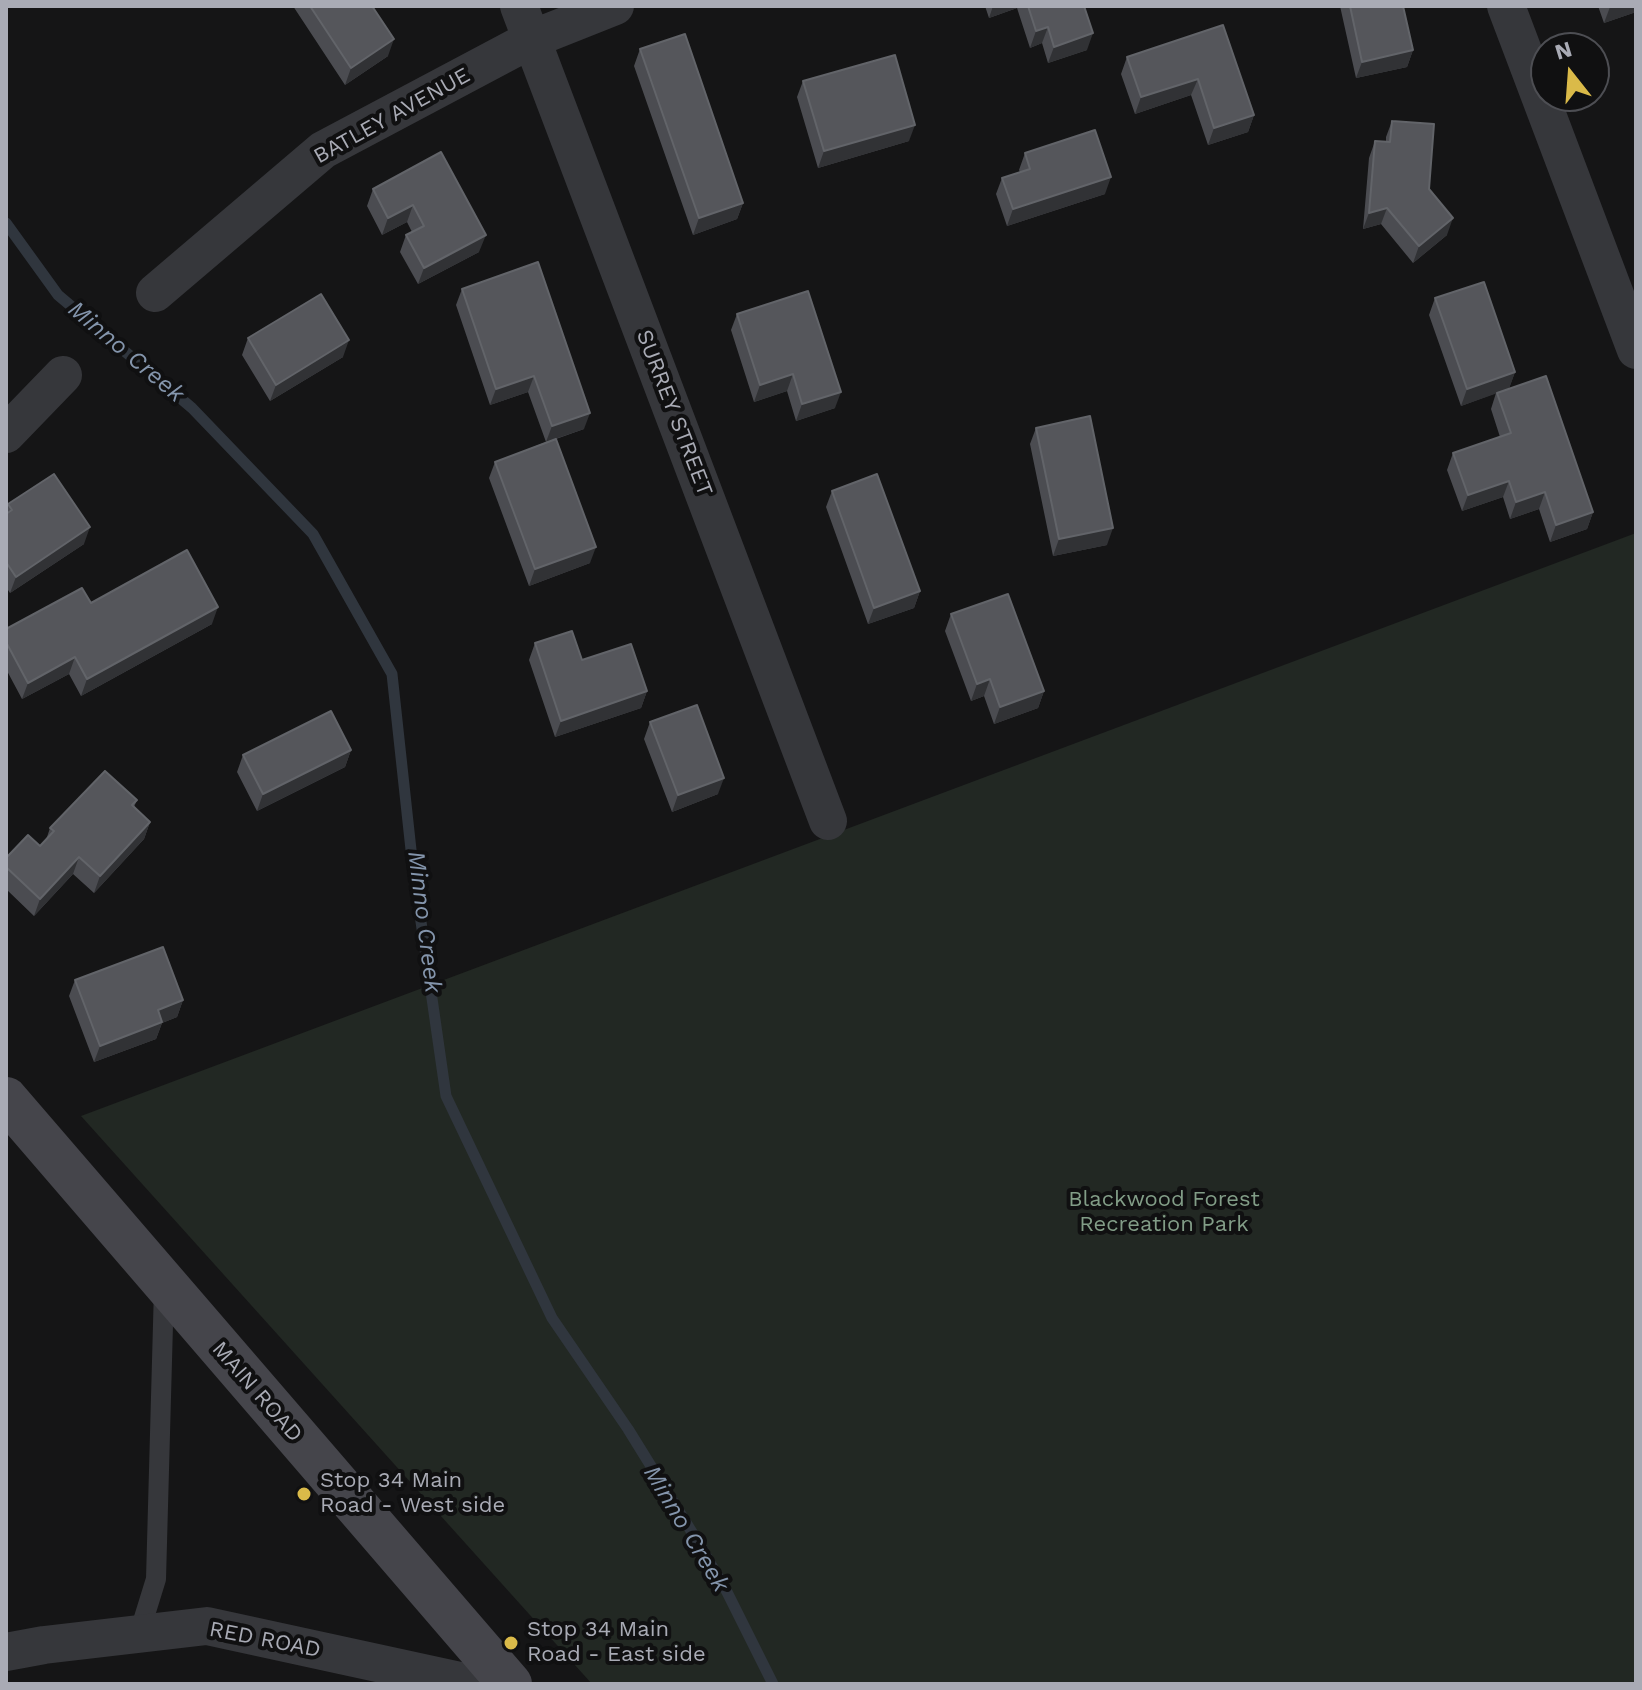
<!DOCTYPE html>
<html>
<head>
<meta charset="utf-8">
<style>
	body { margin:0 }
	#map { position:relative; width:1642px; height:1690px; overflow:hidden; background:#151516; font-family:"Work Sans",sans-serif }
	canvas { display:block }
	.frame { position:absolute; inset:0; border:8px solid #a9abb5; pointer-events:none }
	.north { position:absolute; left:1530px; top:32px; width:80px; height:80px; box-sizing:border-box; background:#101011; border:2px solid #4d4e53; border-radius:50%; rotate:343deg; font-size:22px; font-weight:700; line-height:32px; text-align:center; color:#a9abb5 }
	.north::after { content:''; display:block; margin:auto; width:28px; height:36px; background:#daba49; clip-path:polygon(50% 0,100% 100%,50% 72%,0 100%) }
</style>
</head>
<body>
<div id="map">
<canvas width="1642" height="1690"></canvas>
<div class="frame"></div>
<div class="north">N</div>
</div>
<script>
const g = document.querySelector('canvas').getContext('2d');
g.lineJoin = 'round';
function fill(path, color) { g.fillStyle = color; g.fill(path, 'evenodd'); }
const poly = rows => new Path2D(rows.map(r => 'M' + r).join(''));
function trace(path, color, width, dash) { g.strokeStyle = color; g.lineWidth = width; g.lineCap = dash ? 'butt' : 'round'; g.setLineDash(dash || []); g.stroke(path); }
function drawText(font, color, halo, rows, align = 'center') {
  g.font = font + ' "Work Sans",sans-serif'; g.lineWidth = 8; g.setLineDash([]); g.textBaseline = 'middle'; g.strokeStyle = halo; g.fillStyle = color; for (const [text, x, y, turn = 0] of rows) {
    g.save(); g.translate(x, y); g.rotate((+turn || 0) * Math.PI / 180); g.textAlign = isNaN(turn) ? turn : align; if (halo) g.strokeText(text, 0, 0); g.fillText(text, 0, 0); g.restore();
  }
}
fill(poly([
	[1636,533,1636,1684,592,1684,81,1116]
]), '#222823');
trace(poly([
	[6,223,58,295,192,408,313,534,392,674,412,859,446,1096,552,1318,628,1429,698,1542,727,1592,773,1684]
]), '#30363e', 11);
trace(poly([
	[139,1634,156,1579,164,1288]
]), '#36373b', 20);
trace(poly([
	[519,6,828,821],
	[1506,6,1636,350],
	[155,293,323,150,532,39,615,6],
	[6,434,63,375],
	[6,1652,44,1645,207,1626,474,1684]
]), '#36373b', 38);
trace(poly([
	[6,1099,510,1684]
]), '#45454b', 44);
fill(poly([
	[293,6,372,6,388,56,345,85],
	[985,6,1084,6,1087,50,1048,63,1042,43,1030,48,1017,8,989,18],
	[1340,6,1403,6,1413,50,1407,67,1356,78],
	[1598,6,1636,6,1636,12,1604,23],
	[1223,25,1254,115,1248,132,1208,145,1191,95,1135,114,1121,74,1127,57],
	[640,49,743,203,737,219,693,235,634,66],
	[803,81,909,141,818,168,797,97],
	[1392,121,1429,189,1447,235,1413,263,1381,224,1363,229,1369,158,1375,141,1386,142,1386,137],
	[441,152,479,252,418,284,400,252,406,235,412,232,407,222,382,235,367,206,373,189],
	[1025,153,1105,194,1007,226,996,194,1002,178,1020,172,1019,170],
	[462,289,584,429,556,439,590,563,529,586,489,478,495,462,546,442,528,392,490,405,456,305],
	[1435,298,1515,372,1509,388,1593,512,1587,529,1550,542,1539,509,1510,519,1503,497,1462,511,1447,470,1453,453,1500,437,1491,409,1496,393,1461,406,1429,315],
	[737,314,835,408,796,421,787,391,754,402,731,330],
	[248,338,343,357,270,401,242,355],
	[1036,428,1107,545,1053,556,1030,444],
	[832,491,920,591,914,608,868,624,826,507],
	[8,504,84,544,10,593,6,587,6,509],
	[91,603,212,624,81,696,69,674,22,699,6,669,6,629],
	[951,614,1044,691,1038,708,994,724,984,696,971,701,945,631],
	[535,643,582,660,647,691,641,708,555,737,529,660],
	[650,722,718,794,672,812,644,739],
	[351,750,345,767,257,811,237,772,243,755],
	[137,800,134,807,150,822,144,839,94,893,73,874,34,916,6,889,6,858,40,846,46,840,50,828],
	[75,980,183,1000,177,1017,162,1023,156,1039,94,1062,69,996]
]), '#4b4c51');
fill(poly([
	[993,6,1018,6,1017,8,989,18],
	[1612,6,1636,6,1636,12,1604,23,1610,7],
	[1048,27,1042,43,1030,48,1036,31],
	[1093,33,1087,50,1048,63,1054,47],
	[394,39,388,56,345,85,351,68],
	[1413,50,1407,67,1356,78,1362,62],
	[1198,79,1191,95,1135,114,1141,97],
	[1254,115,1248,132,1208,145,1214,128],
	[915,125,909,141,818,168,824,151],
	[1111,177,1105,194,1007,226,1013,209],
	[743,203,737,219,693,235,699,218],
	[413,205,407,222,382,235,388,218],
	[1387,208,1381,224,1363,229,1369,213],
	[1453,218,1447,235,1413,263,1419,246],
	[486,235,479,252,418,284,424,268],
	[349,340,343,357,270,401,276,385],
	[1515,372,1509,389,1461,406,1467,389],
	[793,374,787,391,754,402,760,385],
	[534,376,528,392,490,405,496,389],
	[841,392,835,408,796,421,802,404],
	[590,413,584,429,546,442,552,426],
	[1509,481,1503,497,1462,511,1468,495],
	[1545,492,1539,509,1510,519,1516,502],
	[1593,512,1587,529,1550,542,1556,525],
	[90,527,84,544,10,593,16,577],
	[1113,528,1107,545,1053,556,1059,539],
	[596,547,590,563,529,586,535,569],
	[920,591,914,608,868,624,874,608],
	[218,607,212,624,81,696,87,679],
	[75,657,69,674,22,699,28,683],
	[990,679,984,696,971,701,977,684],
	[647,691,641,708,555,737,561,721],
	[1044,691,1038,708,994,724,1000,707],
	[351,750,345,767,257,811,263,794],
	[724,778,718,794,672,812,678,795],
	[150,822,144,839,94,893,100,876],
	[79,857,73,874,34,916,40,899],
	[183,1000,177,1017,162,1023,156,1039,94,1062,100,1046,158,1010]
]), '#313235');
const building = poly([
	[310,6,372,6,394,39,351,68,310,6],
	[1028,6,1084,6,1093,33,1054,47,1048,27,1036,31,1028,6],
	[1350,6,1403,6,1413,50,1362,62,1350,6],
	[1223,25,1254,115,1214,128,1198,79,1141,97,1127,57,1223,25],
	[685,34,743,203,699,218,640,49,685,34],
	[895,55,915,125,824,151,803,81,895,55],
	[1392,121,1434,124,1429,189,1453,218,1419,246,1387,208,1369,213,1375,141,1390,142,1392,121],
	[1095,130,1111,177,1013,209,1002,178,1030,169,1025,153,1095,130],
	[441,152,486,235,424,268,406,235,424,226,413,205,388,218,373,189,441,152],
	[538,262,590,413,552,426,534,376,496,389,462,289,538,262],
	[1484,282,1515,372,1467,389,1435,298,1484,282],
	[808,291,841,392,802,404,793,374,760,385,737,314,808,291],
	[321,294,349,340,276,385,248,338,321,294],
	[1546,376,1593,512,1556,525,1545,492,1516,502,1509,481,1468,495,1453,453,1511,433,1497,393,1546,376],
	[1090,416,1113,528,1059,539,1036,428,1090,416],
	[556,439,596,547,535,569,495,462,556,439],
	[54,474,90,527,16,577,6,562,6,514,12,510,8,504,54,474],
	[877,474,920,591,874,608,832,491,877,474],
	[187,550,218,607,87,679,75,657,28,683,6,642,6,629,82,588,91,603,187,550],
	[1008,594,1044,691,1000,707,990,679,977,684,951,614,1008,594],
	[572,631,582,660,631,644,647,691,561,721,535,643,572,631],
	[697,705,724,778,678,795,650,722,697,705],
	[331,711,351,750,263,794,243,755,331,711],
	[105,771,137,800,132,805,150,822,100,876,79,857,40,899,6,867,6,858,28,835,40,846,54,831,50,828,105,771],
	[163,947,183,1000,158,1010,162,1022,100,1046,75,980,163,947]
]);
fill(building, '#55565b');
trace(building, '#626469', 2);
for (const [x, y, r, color] of [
	[304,1494,8,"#daba49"],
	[511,1643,8,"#daba49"]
]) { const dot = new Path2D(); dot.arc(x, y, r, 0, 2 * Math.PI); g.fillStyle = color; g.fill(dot); trace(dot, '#101011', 3); }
drawText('22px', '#a9abb5', '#101011', [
	["BATLEY AVENUE",392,116,-29],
	["SURREY STREET",674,413,69],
	["MAIN ROAD",257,1392,49],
	["RED ROAD",265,1640,11]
]);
drawText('22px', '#829d87', '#101011', [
	["Blackwood Forest",1164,1200],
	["Recreation Park",1164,1225]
]);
drawText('22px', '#a9abb5', '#101011', [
	["Stop 34 Main",320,1481],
	["Road - West side",320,1506],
	["Stop 34 Main",527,1630],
	["Road - East side",527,1655]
], 'left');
drawText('italic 24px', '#8495ac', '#101011', [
	["Minno Creek",126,352,40],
	["Minno Creek",424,922,83],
	["Minno Creek",686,1529,59]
]);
</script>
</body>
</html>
